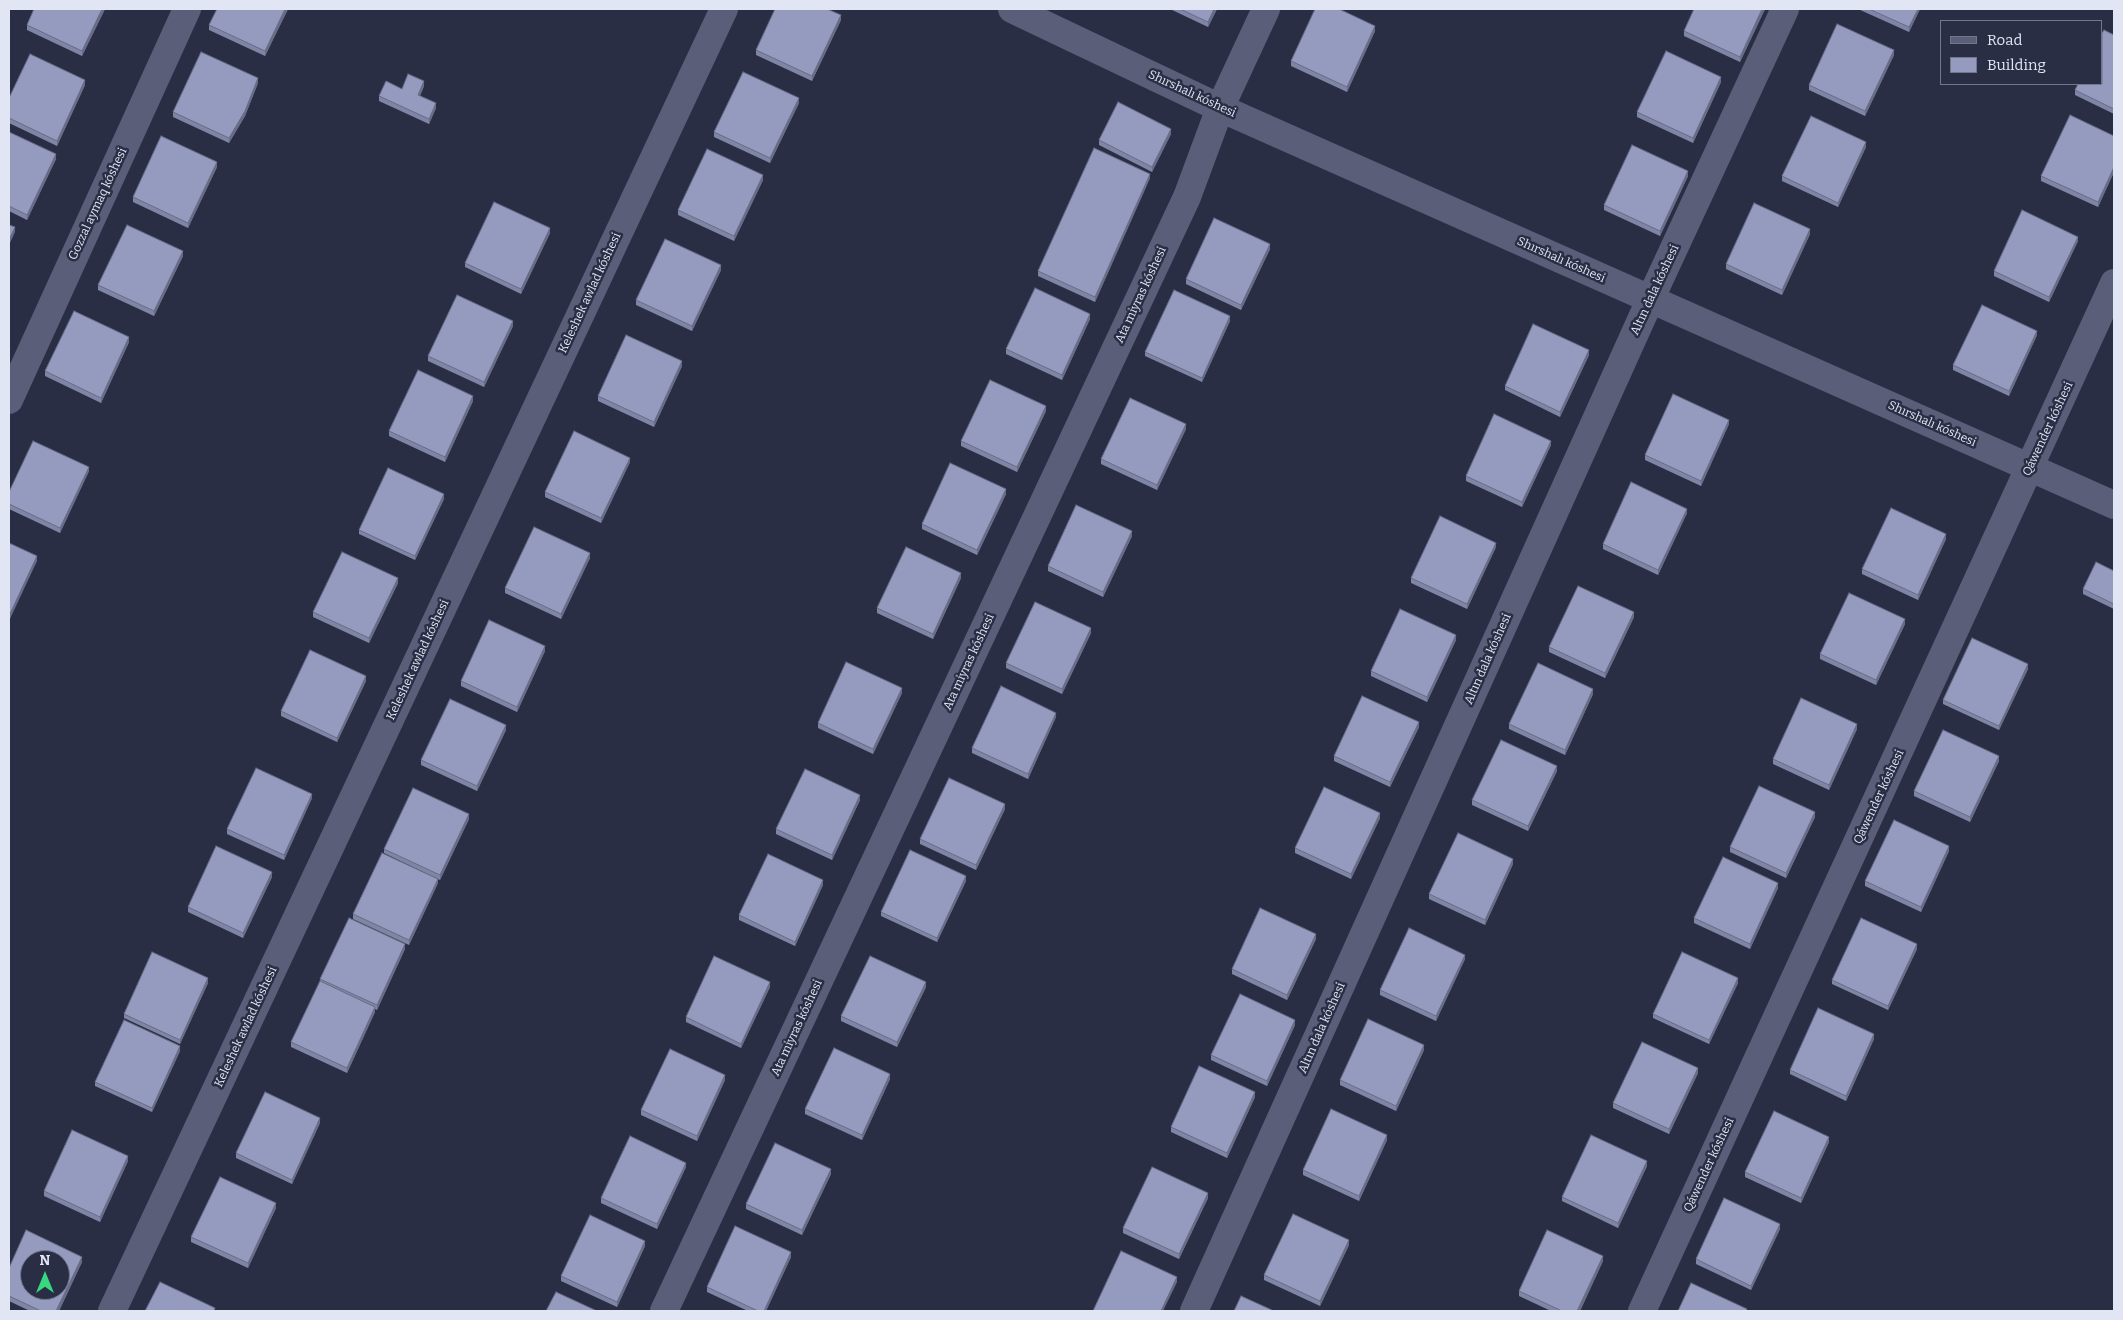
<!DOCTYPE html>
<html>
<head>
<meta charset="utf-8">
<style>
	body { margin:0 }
	#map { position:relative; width:2123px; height:1320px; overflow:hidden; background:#2a2e45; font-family:Bitter,serif }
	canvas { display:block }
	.frame { position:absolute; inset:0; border:10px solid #e2e5f4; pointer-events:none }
	.legend { position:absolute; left:1940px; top:20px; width:162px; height:65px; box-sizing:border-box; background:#2a2e45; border:1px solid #74778b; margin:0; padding:6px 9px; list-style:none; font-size:15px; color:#e2e5f4 }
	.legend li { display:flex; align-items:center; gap:10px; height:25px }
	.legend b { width:25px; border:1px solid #74778b }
	.north { position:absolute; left:20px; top:1250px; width:50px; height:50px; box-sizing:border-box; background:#2a2e45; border:1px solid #74778b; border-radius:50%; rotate:0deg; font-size:14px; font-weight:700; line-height:20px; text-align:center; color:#e2e5f4 }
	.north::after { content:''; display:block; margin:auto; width:18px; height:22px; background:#37d880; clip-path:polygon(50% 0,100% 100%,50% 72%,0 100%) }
</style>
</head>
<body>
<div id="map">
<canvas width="2123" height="1320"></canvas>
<div class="frame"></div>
<ul class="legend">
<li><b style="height:6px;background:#5a5e79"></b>Road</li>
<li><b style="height:14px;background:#949bbf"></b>Building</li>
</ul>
<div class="north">N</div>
</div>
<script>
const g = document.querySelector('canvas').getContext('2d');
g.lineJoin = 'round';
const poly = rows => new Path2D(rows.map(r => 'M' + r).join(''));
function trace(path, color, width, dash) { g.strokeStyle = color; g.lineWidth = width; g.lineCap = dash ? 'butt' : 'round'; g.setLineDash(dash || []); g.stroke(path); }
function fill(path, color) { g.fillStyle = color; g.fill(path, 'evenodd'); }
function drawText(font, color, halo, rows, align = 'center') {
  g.font = font + ' Bitter,serif'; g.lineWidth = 5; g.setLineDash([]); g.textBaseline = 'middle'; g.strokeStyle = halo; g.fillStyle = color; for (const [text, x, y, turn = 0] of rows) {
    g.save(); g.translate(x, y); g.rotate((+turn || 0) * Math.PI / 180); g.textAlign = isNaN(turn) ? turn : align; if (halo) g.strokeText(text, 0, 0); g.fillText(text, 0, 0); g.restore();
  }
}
trace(poly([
	[1012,9,1220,108,2114,505],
	[9,400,187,9],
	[112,1311,724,9],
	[664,1311,1187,197,1220,108,1266,9],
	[1194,1311,1650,300,1785,9],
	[1642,1311,2114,283]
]), '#5a5e79', 28);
fill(poly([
	[34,9,105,9,82,56,27,30,27,25],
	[217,9,288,9,265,56,209,30,209,25],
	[1170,9,1217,9,1208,27],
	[1694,9,1765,9,1740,62,1684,36,1684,31],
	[1858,9,1920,9,1909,32],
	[841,20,812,81,756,55,756,50],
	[1375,31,1347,92,1291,66,1291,61],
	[2114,35,2114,114,2075,95,2075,90],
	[1894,55,1865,116,1809,90,1809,85],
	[1721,82,1693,143,1637,117,1637,112],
	[258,83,245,116,229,143,173,117,173,112],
	[85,85,57,146,9,123,9,98],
	[424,86,420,96,436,108,429,124,379,101,379,96,402,89],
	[799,103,770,163,714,137,714,132],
	[9,132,56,159,27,220,9,211],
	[1171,134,1152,172,1099,145,1099,140],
	[2114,136,2114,172,2098,207,2041,181,2041,176],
	[1866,147,1838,207,1782,181,1782,176],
	[217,167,188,228,133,202,133,197],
	[1688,176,1660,236,1604,210,1604,205],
	[1150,178,1095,302,1038,276,1038,271],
	[763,180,734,241,678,215,678,210],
	[550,233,521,294,465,267,465,263],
	[1810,234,1782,295,1726,269,1726,264],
	[2078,241,2049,302,1994,276,1994,271],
	[1270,249,1241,310,1186,284,1186,279],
	[183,256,154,316,98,290,98,285],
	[721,270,692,331,636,305,636,300],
	[1090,319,1062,380,1006,354,1006,349],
	[1230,321,1202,382,1145,356,1145,352],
	[513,326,484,387,428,361,428,356],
	[2037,335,2009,396,1953,370,1953,365],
	[129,342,101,403,45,376,45,371],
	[1589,355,1560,417,1505,390,1505,386],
	[682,366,654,427,598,401,598,396],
	[473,401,445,462,389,436,389,431],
	[1046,411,1017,472,961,446,961,441],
	[1729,424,1701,486,1645,460,1645,455],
	[1186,429,1157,490,1101,464,1101,459],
	[1551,445,1522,507,1466,481,1466,476],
	[630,462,601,523,545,497,545,492],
	[89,471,60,533,9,509,9,492],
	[1006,494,977,555,922,529,922,524],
	[444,499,415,560,359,534,359,530],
	[1687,513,1658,575,1603,549,1603,544],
	[1132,536,1103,597,1048,571,1048,566],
	[1946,539,1918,600,1862,574,1862,569],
	[1496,547,1467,609,1411,583,1411,578],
	[590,558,561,619,505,593,505,588],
	[2114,571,2114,609,2083,594,2083,589],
	[961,578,933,639,877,613,877,608],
	[398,583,369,643,313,617,313,612],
	[1634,617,1605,678,1549,652,1549,647],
	[1905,624,1876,685,1820,659,1820,654],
	[1091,633,1062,694,1006,668,1006,663],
	[1456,640,1427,702,1371,676,1371,671],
	[545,651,517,712,461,686,461,681],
	[2028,669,1999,730,1943,704,1943,700],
	[366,681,337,742,281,716,281,711],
	[902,693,873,754,818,728,818,723],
	[1593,694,1565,755,1509,729,1509,724],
	[1056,717,1028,779,972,753,972,748],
	[1419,727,1390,787,1334,761,1334,756],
	[1857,729,1829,790,1773,764,1773,759],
	[506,730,477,791,421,765,421,760],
	[1999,761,1970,822,1914,796,1914,791],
	[1557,771,1528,831,1472,805,1472,800],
	[312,798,284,860,227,834,227,829],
	[860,800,832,860,776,834,776,829],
	[1005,809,976,870,920,844,920,839],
	[1815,817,1786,878,1730,852,1730,847],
	[1380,818,1351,879,1295,853,1295,848],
	[469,819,440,880,384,853,384,849],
	[1949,851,1921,912,1865,886,1865,881],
	[1513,864,1485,925,1429,899,1429,894],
	[272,877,243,938,188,912,188,907],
	[966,881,937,942,881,916,881,912],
	[438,883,409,945,353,919,353,914],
	[823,885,795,946,739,920,739,915],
	[1778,888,1750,949,1694,923,1694,918],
	[1316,939,1287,1000,1232,974,1232,969],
	[405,949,377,1010,375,1009,375,1012,347,1073,291,1047,291,1042,320,982,320,979],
	[1917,949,1888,1010,1832,984,1832,980],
	[1465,959,1436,1021,1380,995,1380,990],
	[208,983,180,1044,124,1018,124,1014],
	[1738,983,1709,1044,1653,1018,1653,1014],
	[770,987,741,1048,686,1022,686,1017],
	[926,987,897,1047,841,1021,841,1016],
	[1295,1025,1267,1086,1211,1060,1211,1055],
	[1874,1039,1846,1101,1790,1074,1790,1070],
	[1424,1050,1396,1111,1340,1085,1340,1080],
	[180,1051,152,1112,95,1086,95,1082],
	[1698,1073,1669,1134,1613,1108,1613,1103],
	[890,1079,862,1140,805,1114,805,1109],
	[725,1080,697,1141,641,1115,641,1110],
	[1255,1097,1227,1158,1171,1132,1171,1127],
	[320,1123,292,1184,236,1158,236,1153],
	[1387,1140,1359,1201,1303,1175,1303,1170],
	[1829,1142,1801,1203,1745,1177,1745,1172],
	[128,1161,100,1222,44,1196,44,1191],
	[1647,1166,1618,1228,1562,1201,1562,1197],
	[686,1167,657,1229,601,1203,601,1198],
	[831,1174,802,1235,746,1209,746,1204],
	[1208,1198,1179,1259,1123,1233,1123,1228],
	[276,1208,248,1268,191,1242,191,1237],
	[1780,1229,1751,1290,1696,1264,1696,1259],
	[1349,1245,1320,1306,1264,1280,1264,1275],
	[645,1246,617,1307,561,1281,561,1276],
	[791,1257,766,1311,748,1311,707,1292,707,1287],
	[1603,1261,1580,1311,1551,1311,1519,1296,1519,1291],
	[82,1262,59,1311,30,1311,9,1301,9,1268]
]), '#7f85a4');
fill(poly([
	[102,9,105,9,82,56,82,51],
	[285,9,288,9,265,56,265,51],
	[1214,9,1217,9,1208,27,1208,22],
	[1762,9,1765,9,1740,62,1740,57],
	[1918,9,1920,9,1909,32,1909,27],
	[841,15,841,20,812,81,812,76],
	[1375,26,1375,31,1347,92,1347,87],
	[1894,50,1894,55,1865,116,1865,111],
	[1721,77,1721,82,1693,143,1693,138],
	[258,78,258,83,245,116,229,143,229,138],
	[85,80,85,85,57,146,57,141],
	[424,81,424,86,418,100,418,95],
	[799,98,799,103,770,163,770,158],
	[436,103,436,108,429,124,429,119],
	[1171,129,1171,134,1152,172,1152,167],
	[1866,142,1866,147,1838,207,1838,203],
	[56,154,56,159,27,220,27,215],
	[217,162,217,167,188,228,188,223],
	[2114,167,2114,172,2098,207,2098,202],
	[1688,171,1688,176,1660,236,1660,231],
	[1150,174,1150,178,1095,302,1095,297],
	[763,175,763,180,734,241,734,236],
	[15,227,15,232,9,245,9,240],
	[550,228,550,233,521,294,521,289],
	[1810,229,1810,234,1782,295,1782,290],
	[2078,237,2078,241,2049,302,2049,297],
	[1270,244,1270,249,1241,310,1241,305],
	[183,251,183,256,154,316,154,311],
	[721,265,721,270,692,331,692,326],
	[1090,314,1090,319,1062,380,1062,375],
	[1230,316,1230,321,1202,382,1202,378],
	[513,321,513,326,484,387,484,382],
	[2037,331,2037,335,2009,396,2009,391],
	[129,337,129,342,101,403,101,398],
	[1589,350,1589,355,1560,417,1560,412],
	[682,361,682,366,654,427,654,422],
	[473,396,473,401,445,462,445,457],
	[1046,406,1046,411,1017,472,1017,467],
	[1729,420,1729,424,1701,486,1701,481],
	[1186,424,1186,429,1157,490,1157,485],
	[1551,441,1551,445,1522,507,1522,502],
	[630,458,630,462,601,523,601,518],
	[89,467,89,471,60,533,60,528],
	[1006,489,1006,494,977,555,977,550],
	[444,494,444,499,415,560,415,556],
	[1687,509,1687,513,1658,575,1658,570],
	[1132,531,1132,536,1103,597,1103,592],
	[1946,534,1946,539,1918,600,1918,595],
	[1496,543,1496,547,1467,609,1467,604],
	[590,553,590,558,561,619,561,614],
	[37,556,37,561,9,621,9,616],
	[961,573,961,578,933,639,933,634],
	[398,578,398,583,369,643,369,638],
	[1634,612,1634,617,1605,678,1605,673],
	[1905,619,1905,624,1876,685,1876,680],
	[1091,628,1091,633,1062,694,1062,689],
	[1456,635,1456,640,1427,702,1427,697],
	[545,646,545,651,517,712,517,707],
	[2028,664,2028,669,1999,730,1999,726],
	[366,676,366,681,337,742,337,738],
	[902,688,902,693,873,754,873,749],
	[1593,689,1593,694,1565,755,1565,750],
	[1056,713,1056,717,1028,779,1028,774],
	[1419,722,1419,727,1390,787,1390,782],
	[1857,724,1857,729,1829,790,1829,785],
	[506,725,506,730,477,791,477,786],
	[1999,756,1999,761,1970,822,1970,817],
	[1557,766,1557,771,1528,831,1528,826],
	[312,794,312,798,284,860,284,855],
	[860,795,860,800,832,860,832,855],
	[1005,804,1005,809,976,870,976,865],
	[1815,812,1815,817,1786,878,1786,873],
	[1380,813,1380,818,1351,879,1351,874],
	[469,814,469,819,440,880,440,875],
	[1949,846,1949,851,1921,912,1921,907],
	[1513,859,1513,864,1485,925,1485,920],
	[272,872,272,877,243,938,243,933],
	[966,876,966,881,937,942,937,938],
	[438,879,438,883,409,945,409,940],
	[823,880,823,885,795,946,795,942],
	[1778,883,1778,888,1750,949,1750,944],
	[1316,934,1316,939,1287,1000,1287,995],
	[405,944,405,949,377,1010,377,1005],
	[1917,944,1917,949,1888,1010,1888,1006],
	[1465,955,1465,959,1436,1021,1436,1016],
	[208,978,208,983,180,1044,180,1040],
	[1738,978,1738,983,1709,1044,1709,1040],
	[770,982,770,987,741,1048,741,1044],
	[926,982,926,987,897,1047,897,1042],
	[375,1007,375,1012,347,1073,347,1068],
	[1295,1020,1295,1025,1267,1086,1267,1081],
	[1874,1034,1874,1039,1846,1101,1846,1096],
	[1424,1045,1424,1050,1396,1111,1396,1106],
	[180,1046,180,1051,152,1112,152,1108],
	[1698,1068,1698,1073,1669,1134,1669,1129],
	[890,1074,890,1079,862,1140,862,1135],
	[725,1075,725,1080,697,1141,697,1136],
	[1255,1092,1255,1097,1227,1158,1227,1153],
	[320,1118,320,1123,292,1184,292,1180],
	[1387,1135,1387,1140,1359,1201,1359,1196],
	[1829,1137,1829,1142,1801,1203,1801,1198],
	[128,1156,128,1161,100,1222,100,1217],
	[1647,1161,1647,1166,1618,1228,1618,1223],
	[686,1163,686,1167,657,1229,657,1224],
	[831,1169,831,1174,802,1235,802,1230],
	[1208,1193,1208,1198,1179,1259,1179,1254],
	[276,1203,276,1208,248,1268,248,1263],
	[1780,1224,1780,1229,1751,1290,1751,1286],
	[1349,1240,1349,1245,1320,1306,1320,1301],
	[645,1241,645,1246,617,1307,617,1302],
	[791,1252,791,1257,766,1311,764,1311],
	[1603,1256,1603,1261,1580,1311,1577,1311],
	[82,1257,82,1262,59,1311,56,1311],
	[1177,1277,1177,1282,1163,1311,1161,1311]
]), '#686c86');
const building = poly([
	[34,9,102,9,82,51,27,25,34,9],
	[217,9,285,9,265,51,209,25,217,9],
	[775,9,827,9,841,15,812,76,756,50,775,9],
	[1180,9,1214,9,1208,22,1180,9],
	[1315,9,1339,9,1375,26,1347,87,1291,61,1315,9],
	[1694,9,1762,9,1740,57,1684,31,1694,9],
	[1869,9,1918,9,1909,27,1869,9],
	[1837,24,1894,50,1865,111,1809,85,1837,24],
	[2104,30,2114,35,2114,109,2075,90,2078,84,2102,84,2102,33,2104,30],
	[1666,51,1721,77,1693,138,1637,112,1666,51],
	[201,52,258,78,245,111,229,138,173,112,201,52],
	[30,54,85,80,57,141,9,118,9,98,30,54],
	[743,72,799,98,770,158,714,132,743,72],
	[408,74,424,81,418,95,436,103,429,119,379,96,386,81,402,89,408,74],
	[1118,102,1171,129,1152,167,1099,140,1118,102],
	[2070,115,2114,136,2114,167,2098,202,2041,176,2070,115],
	[1811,116,1866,142,1838,203,1782,176,1811,116],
	[9,132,56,154,27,215,9,206,9,132],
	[161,136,217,162,188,223,133,197,161,136],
	[1632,145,1688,171,1660,231,1604,205,1632,145],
	[1094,148,1150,174,1095,297,1038,271,1094,148],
	[707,149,763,175,734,236,678,210,707,149],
	[494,202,550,228,521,289,465,263,494,202],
	[1754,203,1810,229,1782,290,1726,264,1754,203],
	[2022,210,2078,237,2049,297,1994,271,2022,210],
	[1214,218,1270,244,1241,305,1186,279,1214,218],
	[9,225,15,227,9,240,9,225],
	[127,225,183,251,154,311,98,285,127,225],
	[665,239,721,265,692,326,636,300,665,239],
	[1035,288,1090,314,1062,375,1006,349,1035,288],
	[1174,290,1230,316,1202,378,1145,352,1174,290],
	[457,295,513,321,484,382,428,356,457,295],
	[1982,305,2037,331,2009,391,1953,365,1982,305],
	[74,311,129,337,101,398,45,371,74,311],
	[1533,324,1589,350,1560,412,1505,386,1533,324],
	[626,335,682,361,654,422,598,396,626,335],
	[418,370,473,396,445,457,389,431,418,370],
	[990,380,1046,406,1017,467,961,441,990,380],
	[1673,394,1729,420,1701,481,1645,455,1673,394],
	[1130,398,1186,424,1157,485,1101,459,1130,398],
	[1494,414,1551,441,1522,502,1466,476,1494,414],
	[574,431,630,458,601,518,545,492,574,431],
	[33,441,89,467,60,528,9,504,9,492,33,441],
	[950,463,1006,489,977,550,922,524,950,463],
	[388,468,444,494,415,556,359,530,388,468],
	[1631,482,1687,509,1658,570,1603,544,1631,482],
	[1076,505,1132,531,1103,592,1048,566,1076,505],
	[1891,508,1946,534,1918,595,1862,569,1891,508],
	[1440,516,1496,543,1467,604,1411,578,1440,516],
	[534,527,590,553,561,614,505,588,534,527],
	[9,543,37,556,9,616,9,543],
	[906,547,961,573,933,634,877,608,906,547],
	[342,552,398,578,369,638,313,612,342,552],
	[2096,562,2114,571,2114,604,2083,589,2096,562],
	[1578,586,1634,612,1605,673,1549,647,1578,586],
	[1849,593,1905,619,1876,680,1820,654,1849,593],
	[1035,602,1091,628,1062,689,1006,663,1035,602],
	[1400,609,1456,635,1427,697,1371,671,1400,609],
	[489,620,545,646,517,707,461,681,489,620],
	[1972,638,2028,664,1999,726,1943,700,1972,638],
	[310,650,366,676,337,738,281,711,310,650],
	[846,662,902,688,873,749,818,723,846,662],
	[1538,663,1593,689,1565,750,1509,724,1538,663],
	[1001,686,1056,713,1028,774,972,748,1001,686],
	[1362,696,1419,722,1390,782,1334,756,1362,696],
	[1801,698,1857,724,1829,785,1773,759,1801,698],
	[450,699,506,725,477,786,421,760,450,699],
	[1943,730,1999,756,1970,817,1914,791,1943,730],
	[1501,740,1557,766,1528,826,1472,800,1501,740],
	[256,768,312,794,284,855,227,829,256,768],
	[805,769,860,795,832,855,776,829,805,769],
	[949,778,1005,804,976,865,920,839,949,778],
	[1759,786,1815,812,1786,873,1730,847,1759,786],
	[1324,787,1380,813,1351,874,1295,848,1324,787],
	[413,788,469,814,440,875,384,849,413,788],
	[1894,820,1949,846,1921,907,1865,881,1894,820],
	[1458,833,1513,859,1485,920,1429,894,1458,833],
	[216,846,272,872,243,933,188,907,216,846],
	[910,850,966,876,937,938,881,912,910,850],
	[382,853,438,879,409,940,353,914,382,853],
	[768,854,823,880,795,942,739,915,768,854],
	[1723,857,1778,883,1750,944,1694,918,1723,857],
	[1260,908,1316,934,1287,995,1232,969,1260,908],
	[349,918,405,944,377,1005,320,979,349,918],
	[1861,918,1917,944,1888,1006,1832,980,1861,918],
	[1409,928,1465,955,1436,1016,1380,990,1409,928],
	[152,952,208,978,180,1040,124,1014,152,952],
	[1682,952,1738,978,1709,1040,1653,1014,1682,952],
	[714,956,770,982,741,1044,686,1017,714,956],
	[870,956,926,982,897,1042,841,1016,870,956],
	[320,981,375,1007,347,1068,291,1042,320,981],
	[1240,994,1295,1020,1267,1081,1211,1055,1240,994],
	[1818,1008,1874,1034,1846,1096,1790,1070,1818,1008],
	[1368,1019,1424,1045,1396,1106,1340,1080,1368,1019],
	[124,1020,180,1046,152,1108,95,1082,124,1020],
	[1642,1042,1698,1068,1669,1129,1613,1103,1642,1042],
	[834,1048,890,1074,862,1135,805,1109,834,1048],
	[670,1049,725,1075,697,1136,641,1110,670,1049],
	[1199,1066,1255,1092,1227,1153,1171,1127,1199,1066],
	[265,1092,320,1118,292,1180,236,1153,265,1092],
	[1331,1109,1387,1135,1359,1196,1303,1170,1331,1109],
	[1774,1111,1829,1137,1801,1198,1745,1172,1774,1111],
	[72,1130,128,1156,100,1217,44,1191,72,1130],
	[1591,1135,1647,1161,1618,1223,1562,1197,1591,1135],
	[630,1136,686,1163,657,1224,601,1198,630,1136],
	[775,1143,831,1169,802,1230,746,1204,775,1143],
	[1152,1167,1208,1193,1179,1254,1123,1228,1152,1167],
	[220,1177,276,1203,248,1263,191,1237,220,1177],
	[1724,1198,1780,1224,1751,1286,1696,1259,1724,1198],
	[1293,1214,1349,1240,1320,1301,1264,1275,1293,1214],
	[590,1215,645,1241,617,1302,561,1276,590,1215],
	[735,1226,791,1252,764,1311,758,1311,707,1287,735,1226],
	[26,1230,82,1257,56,1311,41,1311,9,1296,9,1268,26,1230],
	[30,1260,60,1260,60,1290,30,1290,30,1260],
	[1547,1230,1603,1256,1577,1311,1562,1311,1519,1291,1547,1230],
	[1121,1251,1177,1277,1161,1311,1093,1311,1121,1251],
	[160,1282,215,1308,214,1311,145,1311,160,1282],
	[1691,1283,1747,1309,1746,1311,1678,1311,1691,1283],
	[556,1292,597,1311,546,1311,556,1292],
	[1241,1296,1274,1311,1234,1311,1241,1296]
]);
fill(building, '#949bbf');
trace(building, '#686c86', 1);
drawText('12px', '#e2e5f4', '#2a2e45', [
	["Shırshalı kóshesi",1192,94,25],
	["Gozzal aymaq kóshesi",98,204,-65],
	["Shırshalı kóshesi",1561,260,24],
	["Altın dala kóshesi",1655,290,-65],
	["Keleshek awlad kóshesi",590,293,-65],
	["Ata miyras kóshesi",1141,295,-65],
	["Shırshalı kóshesi",1932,424,24],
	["Qáwender kóshesi",2048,429,-65],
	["Altın dala kóshesi",1488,659,-66],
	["Keleshek awlad kóshesi",418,660,-65],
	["Ata miyras kóshesi",969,662,-65],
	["Qáwender kóshesi",1879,797,-65],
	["Keleshek awlad kóshesi",246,1027,-65],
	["Ata miyras kóshesi",797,1028,-65],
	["Altın dala kóshesi",1322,1028,-66],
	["Qáwender kóshesi",1709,1165,-65]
]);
</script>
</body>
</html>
